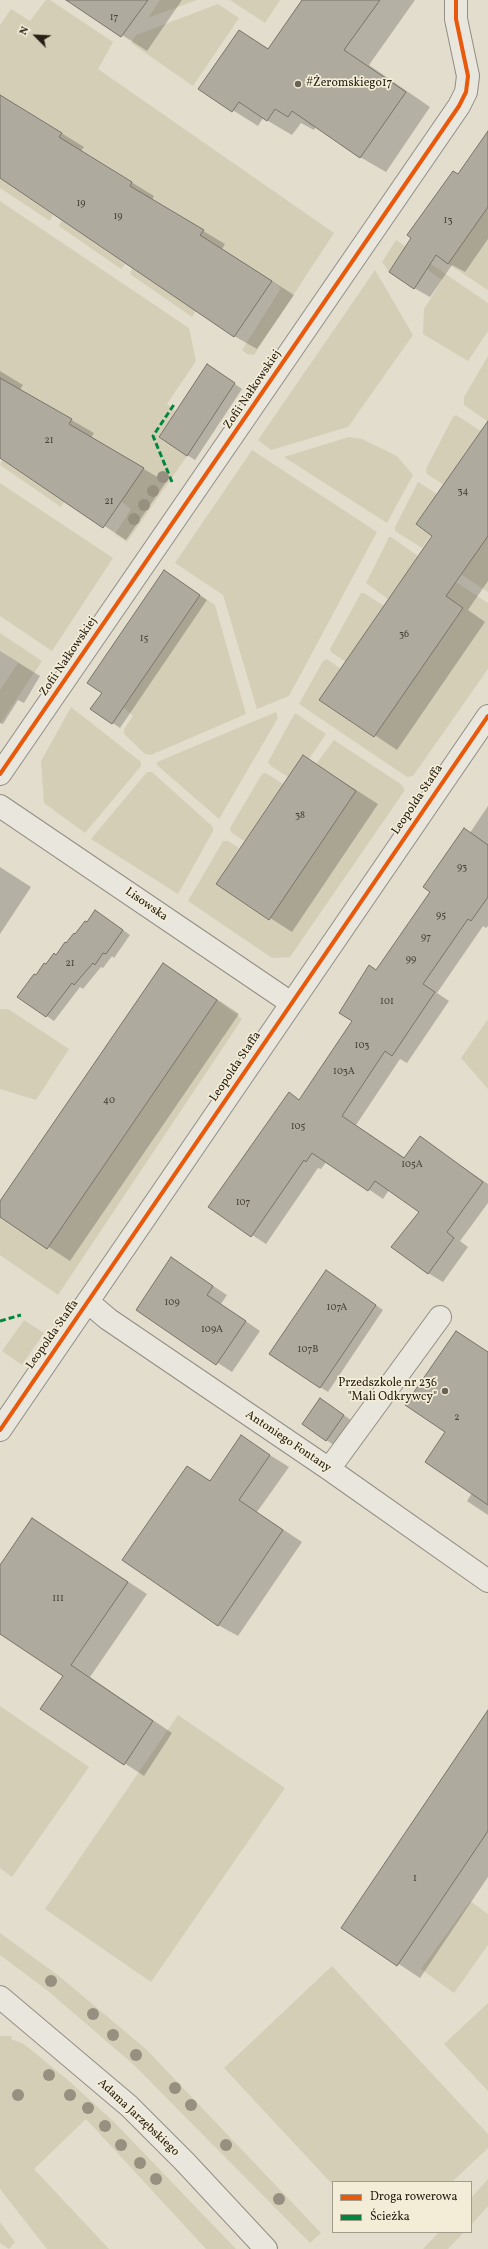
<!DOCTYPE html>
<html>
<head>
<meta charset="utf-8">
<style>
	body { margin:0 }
	#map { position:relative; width:488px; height:2249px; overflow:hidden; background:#e2ddcc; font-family:Vollkorn,serif }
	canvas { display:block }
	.legend { position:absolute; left:332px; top:2181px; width:140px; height:52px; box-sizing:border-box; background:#f3ecd7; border:1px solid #a29a8a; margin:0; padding:5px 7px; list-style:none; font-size:12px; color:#282016 }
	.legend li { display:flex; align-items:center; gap:8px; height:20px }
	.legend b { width:20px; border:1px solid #a29a8a }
	.north { position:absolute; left:16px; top:16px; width:40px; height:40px; -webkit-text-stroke:3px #f3ecd7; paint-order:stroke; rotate:294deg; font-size:11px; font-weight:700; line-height:16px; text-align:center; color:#282016 }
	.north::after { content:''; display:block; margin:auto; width:14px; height:18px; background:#282016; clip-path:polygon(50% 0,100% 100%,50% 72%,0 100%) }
</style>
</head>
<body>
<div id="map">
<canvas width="488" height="2249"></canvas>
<ul class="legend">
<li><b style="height:5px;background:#e8590c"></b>Droga rowerowa</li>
<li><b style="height:5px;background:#00873e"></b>Ścieżka</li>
</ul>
<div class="north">N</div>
</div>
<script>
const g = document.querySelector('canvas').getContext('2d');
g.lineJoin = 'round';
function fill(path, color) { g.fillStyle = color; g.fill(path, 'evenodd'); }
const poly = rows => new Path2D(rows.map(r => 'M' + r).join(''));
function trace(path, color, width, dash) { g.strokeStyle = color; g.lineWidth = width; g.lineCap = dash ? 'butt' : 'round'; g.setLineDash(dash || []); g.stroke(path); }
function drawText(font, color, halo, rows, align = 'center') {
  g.font = font + ' Vollkorn,serif'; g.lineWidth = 3.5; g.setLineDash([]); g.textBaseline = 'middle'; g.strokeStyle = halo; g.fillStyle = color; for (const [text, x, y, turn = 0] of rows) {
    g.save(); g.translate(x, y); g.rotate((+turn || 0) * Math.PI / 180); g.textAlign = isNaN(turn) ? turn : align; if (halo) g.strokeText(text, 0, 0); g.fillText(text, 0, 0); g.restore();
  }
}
fill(poly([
	[46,0,50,0,113,42,98,69,334,233,254,355,247,354,242,350,281,288,200,235,203,230,130,186,132,182,59,137,62,133,0,95,0,25,11,9,30,21],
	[160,0,197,0,148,18],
	[230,0,280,0,265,23],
	[218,4,239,18,193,86,131,43,136,35],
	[0,178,53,215,50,221,0,188],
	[0,201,189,328,196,361,167,404,176,411,159,437,187,456,127,542,115,534,131,509,120,501,69,425,72,419,0,378],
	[488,207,488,290,448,264],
	[62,220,125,264,121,269,59,226],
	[396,240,488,303,488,331,468,361,423,334,424,309,442,280,402,252,389,272,382,262],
	[132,268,196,311,192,317,130,274],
	[375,270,413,335,348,427,271,450,258,440],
	[488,356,488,421,487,421,464,405,464,397],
	[456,415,481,431,444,485,427,474,426,469,453,417],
	[349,437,362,439,397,456,413,475,387,523,284,457],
	[252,450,377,532,289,696,257,709,223,595,175,563],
	[2,460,64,502,61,507,0,465],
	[418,482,437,494,416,524,431,535,422,548,395,531,395,527],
	[0,483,113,558,52,651,0,616],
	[488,536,488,592,428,553],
	[389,537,391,537,418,556,389,600,366,583],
	[425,562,488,603,488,669,413,776,407,777,299,704,323,661,327,659,341,669,320,700,374,737,463,608,416,576],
	[361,593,364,593,384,606,346,662,331,652,330,649],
	[200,595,215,605,246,714,151,755,145,754,124,734,124,729,133,716,123,707],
	[0,633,42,661,0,724,0,690,18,663,0,651],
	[71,707,141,762,141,766,85,833,44,803,41,761],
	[276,712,278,718,219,819,157,765,157,762],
	[295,713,326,734,309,759,303,755,288,777,271,766,268,762],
	[334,740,402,785,405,790,290,957,272,958,188,901,223,841,228,841,239,848,216,884,269,920,356,791,316,764],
	[147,772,152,772,213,827,213,831,178,894,91,839],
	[266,773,283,784,244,841,231,832,230,828,262,774],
	[217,1000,242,1019,58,1295,0,1255,0,1217,47,1248],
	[0,1009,8,1009,69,1049,36,1100,0,1089],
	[488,1019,488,1089,461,1058],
	[24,1320,44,1333,22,1365,2,1351],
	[0,1706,89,1767,12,1877,0,1868],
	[178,1715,285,1788,151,1982,45,1909],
	[470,1901,488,1914,488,1945,454,1993,421,1969],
	[0,1933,59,1976,147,2050,321,2233,310,2243,134,2065,48,1991,0,1955],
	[332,1966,488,2134,488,2148,452,2182,333,2182,333,2185,224,2068],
	[488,2003,488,2091,444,2044],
	[0,2036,12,2036,11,2039,24,2044,69,2081,114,2122,236,2249,206,2249,86,2119,34,2169,109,2249,47,2249,0,2189],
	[488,2179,488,2206,471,2225,471,2198],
	[0,2222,15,2242,9,2249,0,2243],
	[439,2232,464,2232,448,2249,423,2249]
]), '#d5ceb7');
fill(poly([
	[68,0,182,0,147,51],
	[303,0,415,0,369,65,430,107,386,172,360,157,316,126,314,130,301,123,292,135,263,118,258,126,199,89,239,31,269,49],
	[0,95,84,147,81,151,154,196,152,200,225,244,222,249,294,295,257,349,234,336,0,178],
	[488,133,488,239,465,272,452,265,430,297,414,288,458,175],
	[215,370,242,389,195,460,187,455],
	[0,371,23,385,20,390,94,433,91,438,166,482,126,540,0,458],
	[488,423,488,581,468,610,485,622,397,750,321,699,433,535],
	[172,576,207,600,120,728,92,709],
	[0,651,40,676,24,703,18,700,3,724,0,723],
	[303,756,378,804,292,932,217,884],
	[488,806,488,926,486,928,483,926,437,993,449,1001,407,1063,400,1059,356,1125,405,1158,420,1138,488,1184,488,1203,460,1241,468,1247,443,1282,428,1273,420,1212,389,1190,383,1199,327,1161,321,1169,318,1168,266,1244,209,1207,289,1094,300,1100,353,1020,377,971],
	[0,867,31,887,0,934],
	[103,916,130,935,114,958,112,956,103,968,101,967,83,989,80,987,54,1021,18,996,87,923],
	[164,964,239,1014,70,1261,0,1215,0,1203],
	[172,1259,227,1295,221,1304,260,1331,232,1372,137,1310],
	[334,1276,383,1310,328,1392,320,1387],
	[456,1332,488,1352,488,1515,467,1501,472,1493,447,1431],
	[328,1404,351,1420,334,1445,326,1440],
	[241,1437,289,1467,257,1512,302,1542,238,1636,218,1625,188,1467,211,1481],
	[32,1519,147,1594,90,1677,172,1733,144,1776,41,1708,64,1676,0,1633,0,1566],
	[488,1712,488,1877,420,1978,343,1927]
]), '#0003');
const building = poly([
	[66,0,148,0,121,37,66,0],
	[302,0,380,0,344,50,406,92,360,158,292,111,288,117,275,109,267,121,239,102,232,112,198,89,239,30,268,49,302,0],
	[0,95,62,133,59,137,132,182,130,186,204,230,200,235,272,281,234,337,0,178,0,95],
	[488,131,488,207,448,264,436,255,414,289,389,272,411,238,407,235,453,171,458,174,488,131],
	[207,364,235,383,187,456,159,437,207,364],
	[0,378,72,419,69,424,144,468,103,528,0,458,0,378],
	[488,421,488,536,446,596,463,608,374,737,319,700,432,536,416,524,488,421],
	[164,570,200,595,112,724,90,709,102,693,87,683,164,570],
	[303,755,356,791,269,920,216,884,303,755],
	[464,828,488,845,488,897,471,921,468,919,423,984,435,992,392,1056,385,1051,342,1116,404,1158,420,1136,483,1182,447,1232,454,1238,428,1274,391,1247,419,1212,375,1181,368,1191,312,1153,306,1162,304,1160,251,1237,208,1207,289,1092,299,1100,352,1021,339,1013,369,965,376,970,430,892,423,887,464,828],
	[95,910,123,930,106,954,103,953,95,965,93,963,74,985,72,983,46,1017,17,997,34,974,36,975,44,963,46,964,54,953,56,955,65,942,66,943,74,933,75,934,85,921,87,922,95,910],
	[163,963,217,1000,47,1249,0,1217,0,1201,163,963],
	[171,1257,213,1286,207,1295,246,1321,216,1365,136,1310,171,1257],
	[326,1270,376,1305,320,1388,269,1354,326,1270],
	[456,1331,488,1352,488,1505,425,1462,445,1432,405,1405,456,1331],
	[320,1398,344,1415,326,1441,302,1424,320,1398],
	[241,1435,270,1455,239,1500,283,1530,218,1626,122,1560,187,1466,210,1481,241,1435],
	[32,1518,128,1582,71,1665,153,1721,124,1765,40,1709,63,1676,0,1634,0,1565,32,1518],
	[488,1710,488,1831,397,1966,341,1928,488,1710]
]);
fill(building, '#aeaa9e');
trace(building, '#78746b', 1);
const minor = poly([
	[0,774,459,106,466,92,468,76,456,19,456,0],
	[0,806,291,1003],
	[88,1302,108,1319,329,1469,488,1581],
	[0,1430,488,716],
	[329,1469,440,1317],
	[0,1997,129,2106,185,2162,266,2249]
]);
trace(minor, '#928e84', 24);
trace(minor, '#e9e6dd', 22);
trace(poly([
	[172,482,153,436,175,403],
	[0,1321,21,1315]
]), '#00873e', 3, [6, 3]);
trace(poly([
	[0,774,459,106,466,92,468,76,456,19,456,0],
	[0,1430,488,716]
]), '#e8590c', 4);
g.fillStyle = '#978f80';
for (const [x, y] of [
	[163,477],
	[153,491],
	[144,505],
	[134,519],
	[51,1981],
	[93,2014],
	[113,2035],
	[136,2055],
	[49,2075],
	[175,2088],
	[18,2095],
	[70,2095],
	[191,2105],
	[88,2108],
	[105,2126],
	[121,2145],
	[226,2145],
	[140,2163],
	[156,2179],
	[279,2199]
]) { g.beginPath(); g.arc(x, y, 6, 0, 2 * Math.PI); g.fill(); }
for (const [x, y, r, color] of [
	[298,84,4,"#696256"],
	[445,1391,4,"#696256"]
]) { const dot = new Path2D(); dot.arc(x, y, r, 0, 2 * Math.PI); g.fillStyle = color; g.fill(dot); trace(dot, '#f3ecd7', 1.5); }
drawText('10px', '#4a4238', null, [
	["17",114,18],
	["19",81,204],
	["19",118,217],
	["13",448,221],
	["21",49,441],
	["34",463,492],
	["21",109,502],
	["36",404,635],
	["15",144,639],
	["38",300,816],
	["93",462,868],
	["95",441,916],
	["97",426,938],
	["99",411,960],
	["21",70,964],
	["101",387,1002],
	["103",362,1046],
	["103A",344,1072],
	["40",109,1101],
	["105",298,1127],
	["105A",412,1165],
	["107",243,1203],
	["109",172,1303],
	["107A",337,1308],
	["109A",212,1330],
	["107B",308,1350],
	["2",457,1418],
	["111",58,1599],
	["1",415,1879]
]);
drawText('12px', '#282016', '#f3ecd7', [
	["#Żeromskiego17",306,84],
	["Przedszkole nr 236",437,1384,"right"],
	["\"Mali Odkrywcy\"",437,1398,"right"]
], 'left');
drawText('12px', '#282016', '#f3ecd7', [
	["Zofii Nałkowskiej",253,390,-56],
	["Zofii Nałkowskiej",69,657,-56],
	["Leopolda Staffa",418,800,-56],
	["Lisowska",146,905,35],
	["Leopolda Staffa",236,1067,-56],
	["Leopolda Staffa",53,1335,-55],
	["Antoniego Fontany",288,1442,34],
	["Adama Jarzębskiego",138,2118,43]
]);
</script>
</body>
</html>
